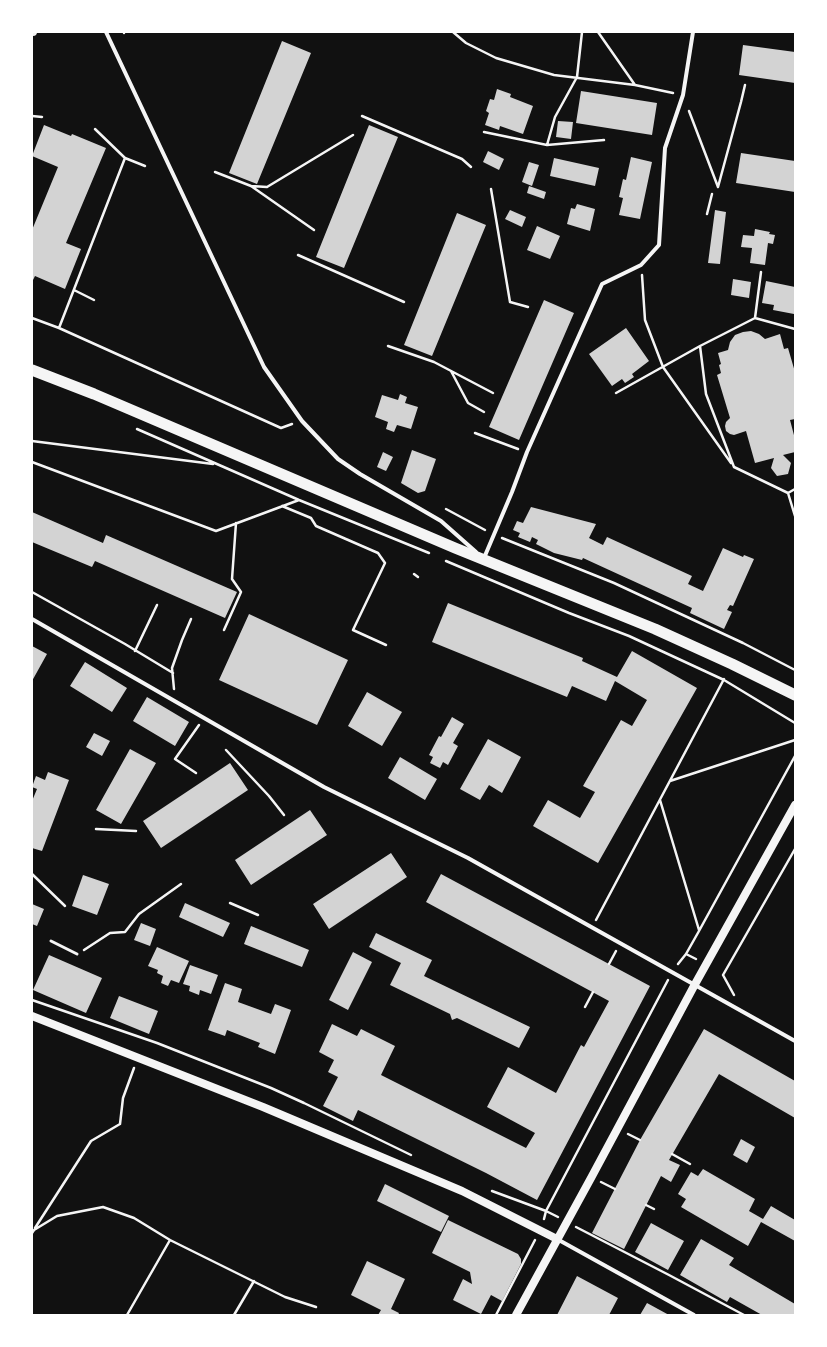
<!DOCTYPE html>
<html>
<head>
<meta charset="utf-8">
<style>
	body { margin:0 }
	#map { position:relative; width:827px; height:1347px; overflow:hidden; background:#111; font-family:"Alegreya Sans",sans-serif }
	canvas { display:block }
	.frame { position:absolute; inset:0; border:33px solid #fff; pointer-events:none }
</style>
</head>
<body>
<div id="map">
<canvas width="827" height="1347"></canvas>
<div class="frame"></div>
</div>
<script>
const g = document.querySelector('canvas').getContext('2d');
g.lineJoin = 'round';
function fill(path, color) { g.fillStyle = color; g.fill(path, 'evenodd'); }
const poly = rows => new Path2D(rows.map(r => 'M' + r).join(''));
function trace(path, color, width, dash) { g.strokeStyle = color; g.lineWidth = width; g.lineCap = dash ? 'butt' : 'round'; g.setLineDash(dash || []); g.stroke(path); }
fill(poly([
	[282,41,311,53,257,184,229,173],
	[743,45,795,52,795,83,739,75],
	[497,89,511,94,510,97,533,106,523,134,500,126,499,130,485,125,489,113,486,111,490,99,494,100],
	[581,91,657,103,652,135,576,123],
	[558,121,573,122,571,139,556,137],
	[44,125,71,136,72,134,106,148,66,243,81,249,65,289,35,276,32,282,32,230,58,167,32,156],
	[369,125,398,137,344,268,316,257],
	[488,151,504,159,499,170,483,162],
	[741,153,795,161,795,192,736,183],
	[631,157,652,162,640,219,619,215,623,198,619,197,623,179,626,180],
	[554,158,599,168,595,186,550,176],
	[529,162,539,165,532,186,522,182],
	[529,186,546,192,544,199,527,193],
	[577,204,595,209,590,231,567,224,571,208,575,209],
	[510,210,526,217,522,227,505,219],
	[715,210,726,212,720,264,708,263],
	[457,213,486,225,432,356,404,345],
	[537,226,560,236,550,259,527,250],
	[755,229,770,232,769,234,775,235,773,244,768,243,765,265,750,263,752,248,741,247,743,235,754,236],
	[733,279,751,282,749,298,731,295],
	[766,281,795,287,794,314,773,310,774,305,762,303],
	[544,300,574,313,519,440,489,427],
	[626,328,649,361,632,374,634,377,625,383,622,379,612,386,589,354],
	[751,331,759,334,765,339,780,334,784,349,788,348,795,372,795,419,790,420,795,439,795,452,783,455,791,463,788,474,777,476,771,468,774,458,755,463,746,431,734,435,730,434,726,431,725,426,726,422,730,418,717,375,721,373,719,365,721,364,718,353,728,350,730,342,735,335,743,332],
	[400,394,407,397,405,403,418,407,411,429,397,425,394,432,386,429,388,422,375,417,382,395,398,400],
	[412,450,436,459,425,491,418,493,401,483],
	[383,452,393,457,386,471,377,467],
	[531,507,596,524,589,538,603,545,607,537,692,576,688,584,703,591,723,548,743,557,744,555,754,559,733,606,730,605,727,610,732,612,724,629,690,613,692,608,583,558,582,560,554,553,536,544,538,540,532,537,530,542,518,537,520,533,513,530,517,521,523,523],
	[32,512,103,543,106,535,237,592,225,618,95,561,92,567,32,542],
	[448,603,583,658,582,661,617,677,632,651,697,688,598,863,533,826,548,800,580,818,595,792,583,786,621,720,632,726,647,700,615,681,606,701,572,686,567,697,432,642],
	[249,614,348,660,317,725,219,680],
	[32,646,47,654,32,681],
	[85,662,127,688,112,712,70,686],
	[367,692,402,712,382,746,348,726],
	[147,697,189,722,175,746,133,721],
	[452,717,464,724,453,743,458,746,448,765,443,762,440,768,430,763,433,757,429,755,439,736,441,737],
	[94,733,110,741,102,756,86,747],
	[488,739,521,757,502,793,489,785,480,800,460,789],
	[130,749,156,763,121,824,96,810],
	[400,757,437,779,425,800,388,778],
	[230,763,248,790,161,848,143,821],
	[48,772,69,780,42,851,32,848,32,801,37,789,32,787,36,776,45,780],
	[310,810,327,835,251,885,235,860],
	[391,853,407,877,329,929,313,904],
	[441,874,650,986,537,1200,486,1173,358,1110,353,1121,323,1106,338,1077,328,1072,334,1060,319,1052,332,1024,357,1036,361,1029,395,1046,381,1075,526,1148,535,1133,487,1107,508,1067,556,1093,581,1045,584,1047,609,1001,426,902],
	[83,875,109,884,97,915,72,906],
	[185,903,230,923,223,937,179,917],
	[32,904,44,909,37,926,32,924],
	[141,923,156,929,150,946,134,940],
	[251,926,309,950,302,967,244,944],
	[376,933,432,960,424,976,530,1027,519,1048,457,1018,452,1020,450,1014,390,985,401,963,369,947],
	[157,947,189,961,179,983,171,980,168,986,161,983,163,976,157,973,158,970,148,966],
	[353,952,372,962,348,1010,329,1000],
	[49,955,102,978,86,1013,33,990],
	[190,965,218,975,211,994,200,990,199,995,189,991,190,986,183,984],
	[225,983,242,989,238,1002,271,1014,275,1004,291,1010,275,1054,258,1047,260,1043,227,1030,225,1036,208,1030],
	[119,996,158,1011,149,1034,110,1018],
	[704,1029,795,1081,795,1118,719,1074,669,1160,680,1165,671,1182,661,1176,624,1249,592,1233,640,1140],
	[741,1139,755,1147,747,1163,733,1155],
	[703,1169,755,1199,749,1211,763,1219,771,1206,795,1220,795,1241,761,1222,748,1246,681,1207,686,1199,678,1194,691,1172,698,1176],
	[385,1184,449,1216,441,1232,377,1201],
	[448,1220,518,1254,521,1259,521,1264,502,1301,491,1295,481,1314,453,1300,463,1279,472,1284,470,1272,432,1253],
	[651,1223,684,1241,668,1270,635,1252],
	[701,1239,734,1258,729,1265,795,1304,794,1315,762,1315,730,1297,727,1302,680,1275],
	[367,1261,405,1279,391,1309,399,1313,398,1315,378,1315,381,1310,351,1295],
	[577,1276,618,1298,609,1315,557,1315],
	[647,1303,669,1315,640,1315]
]), '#d3d3d3');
trace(poly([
	[453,32,466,43,496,58,554,75,635,85,673,93],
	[598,32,635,85],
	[124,33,124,32],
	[689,111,718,187,741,102,745,85],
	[32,116,42,117],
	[362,116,462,159,471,167],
	[95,129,125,158,145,166],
	[484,132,547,145,604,140],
	[547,145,555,117,577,77,582,32],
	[215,172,251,186,314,230],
	[251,186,267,187,353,135],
	[491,189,510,302,528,307],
	[707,214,712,194],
	[298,255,404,302],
	[642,275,645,320,663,367,731,463],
	[74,290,94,300],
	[32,318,59,328,281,428,292,424],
	[755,318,761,272],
	[59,328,125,158],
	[795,329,755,318,700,346,706,394,734,467,788,493,795,516],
	[388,346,434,362,493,393],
	[451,371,468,403,484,412],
	[616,393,700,346],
	[137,429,299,500,429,553],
	[475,433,518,449],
	[32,441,213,464],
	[32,462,216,531,299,500],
	[788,493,795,489],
	[282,506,311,518,316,526,378,553,385,563,353,630,386,645],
	[446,509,485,530],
	[502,538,614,583,743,643,795,670],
	[446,561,569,613,629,636,724,680,795,723],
	[414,574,418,577],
	[32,592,125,644,173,673],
	[224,630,241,592,232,579,236,523],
	[135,651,157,605],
	[174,689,172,668,182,640,191,619],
	[226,750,269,796,284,815],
	[196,773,175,759,199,725],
	[670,781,795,740],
	[660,800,699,930],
	[96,829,136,831],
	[32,874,65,906],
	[230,903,258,915],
	[596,920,724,679],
	[84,950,110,933,125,932,139,914,181,884],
	[686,954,696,959],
	[609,964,616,951],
	[678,964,686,954,699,931,795,756],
	[734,995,723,975,795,849],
	[32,1000,157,1043,271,1088,304,1103,411,1155],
	[585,1007,593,992],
	[628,1134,640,1140],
	[672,1154,690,1164],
	[601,1182,615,1189],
	[492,1191,546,1211,558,1217],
	[646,1205,654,1209],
	[544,1219,546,1211,668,980],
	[576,1227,669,1275,744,1315],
	[35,1228,91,1141,120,1124,123,1098,134,1068],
	[32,1233,34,1230,57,1216,103,1207,134,1218,170,1240,127,1315],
	[170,1240,285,1297,316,1307],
	[234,1315,254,1281],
	[496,1315,535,1240]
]), '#f5f5f5', 2.5);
trace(poly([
	[51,941,77,954]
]), '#f5f5f5', 3);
trace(poly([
	[106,32,264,367,302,421,338,459,360,474,441,521,476,552],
	[484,558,512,492,527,452,602,284,641,265,659,245,665,148,683,95,693,32],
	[32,619,324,787,468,858,795,1041],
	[557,1239,694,1315]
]), '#f5f5f5', 4);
trace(poly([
	[32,32,33,32],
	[32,1016,263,1107,462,1191,557,1239],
	[516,1315,591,1178,694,986,795,805]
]), '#f5f5f5', 8);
trace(poly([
	[32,370,94,394,455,548,655,629,732,664,795,695]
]), '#f5f5f5', 11);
</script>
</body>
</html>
